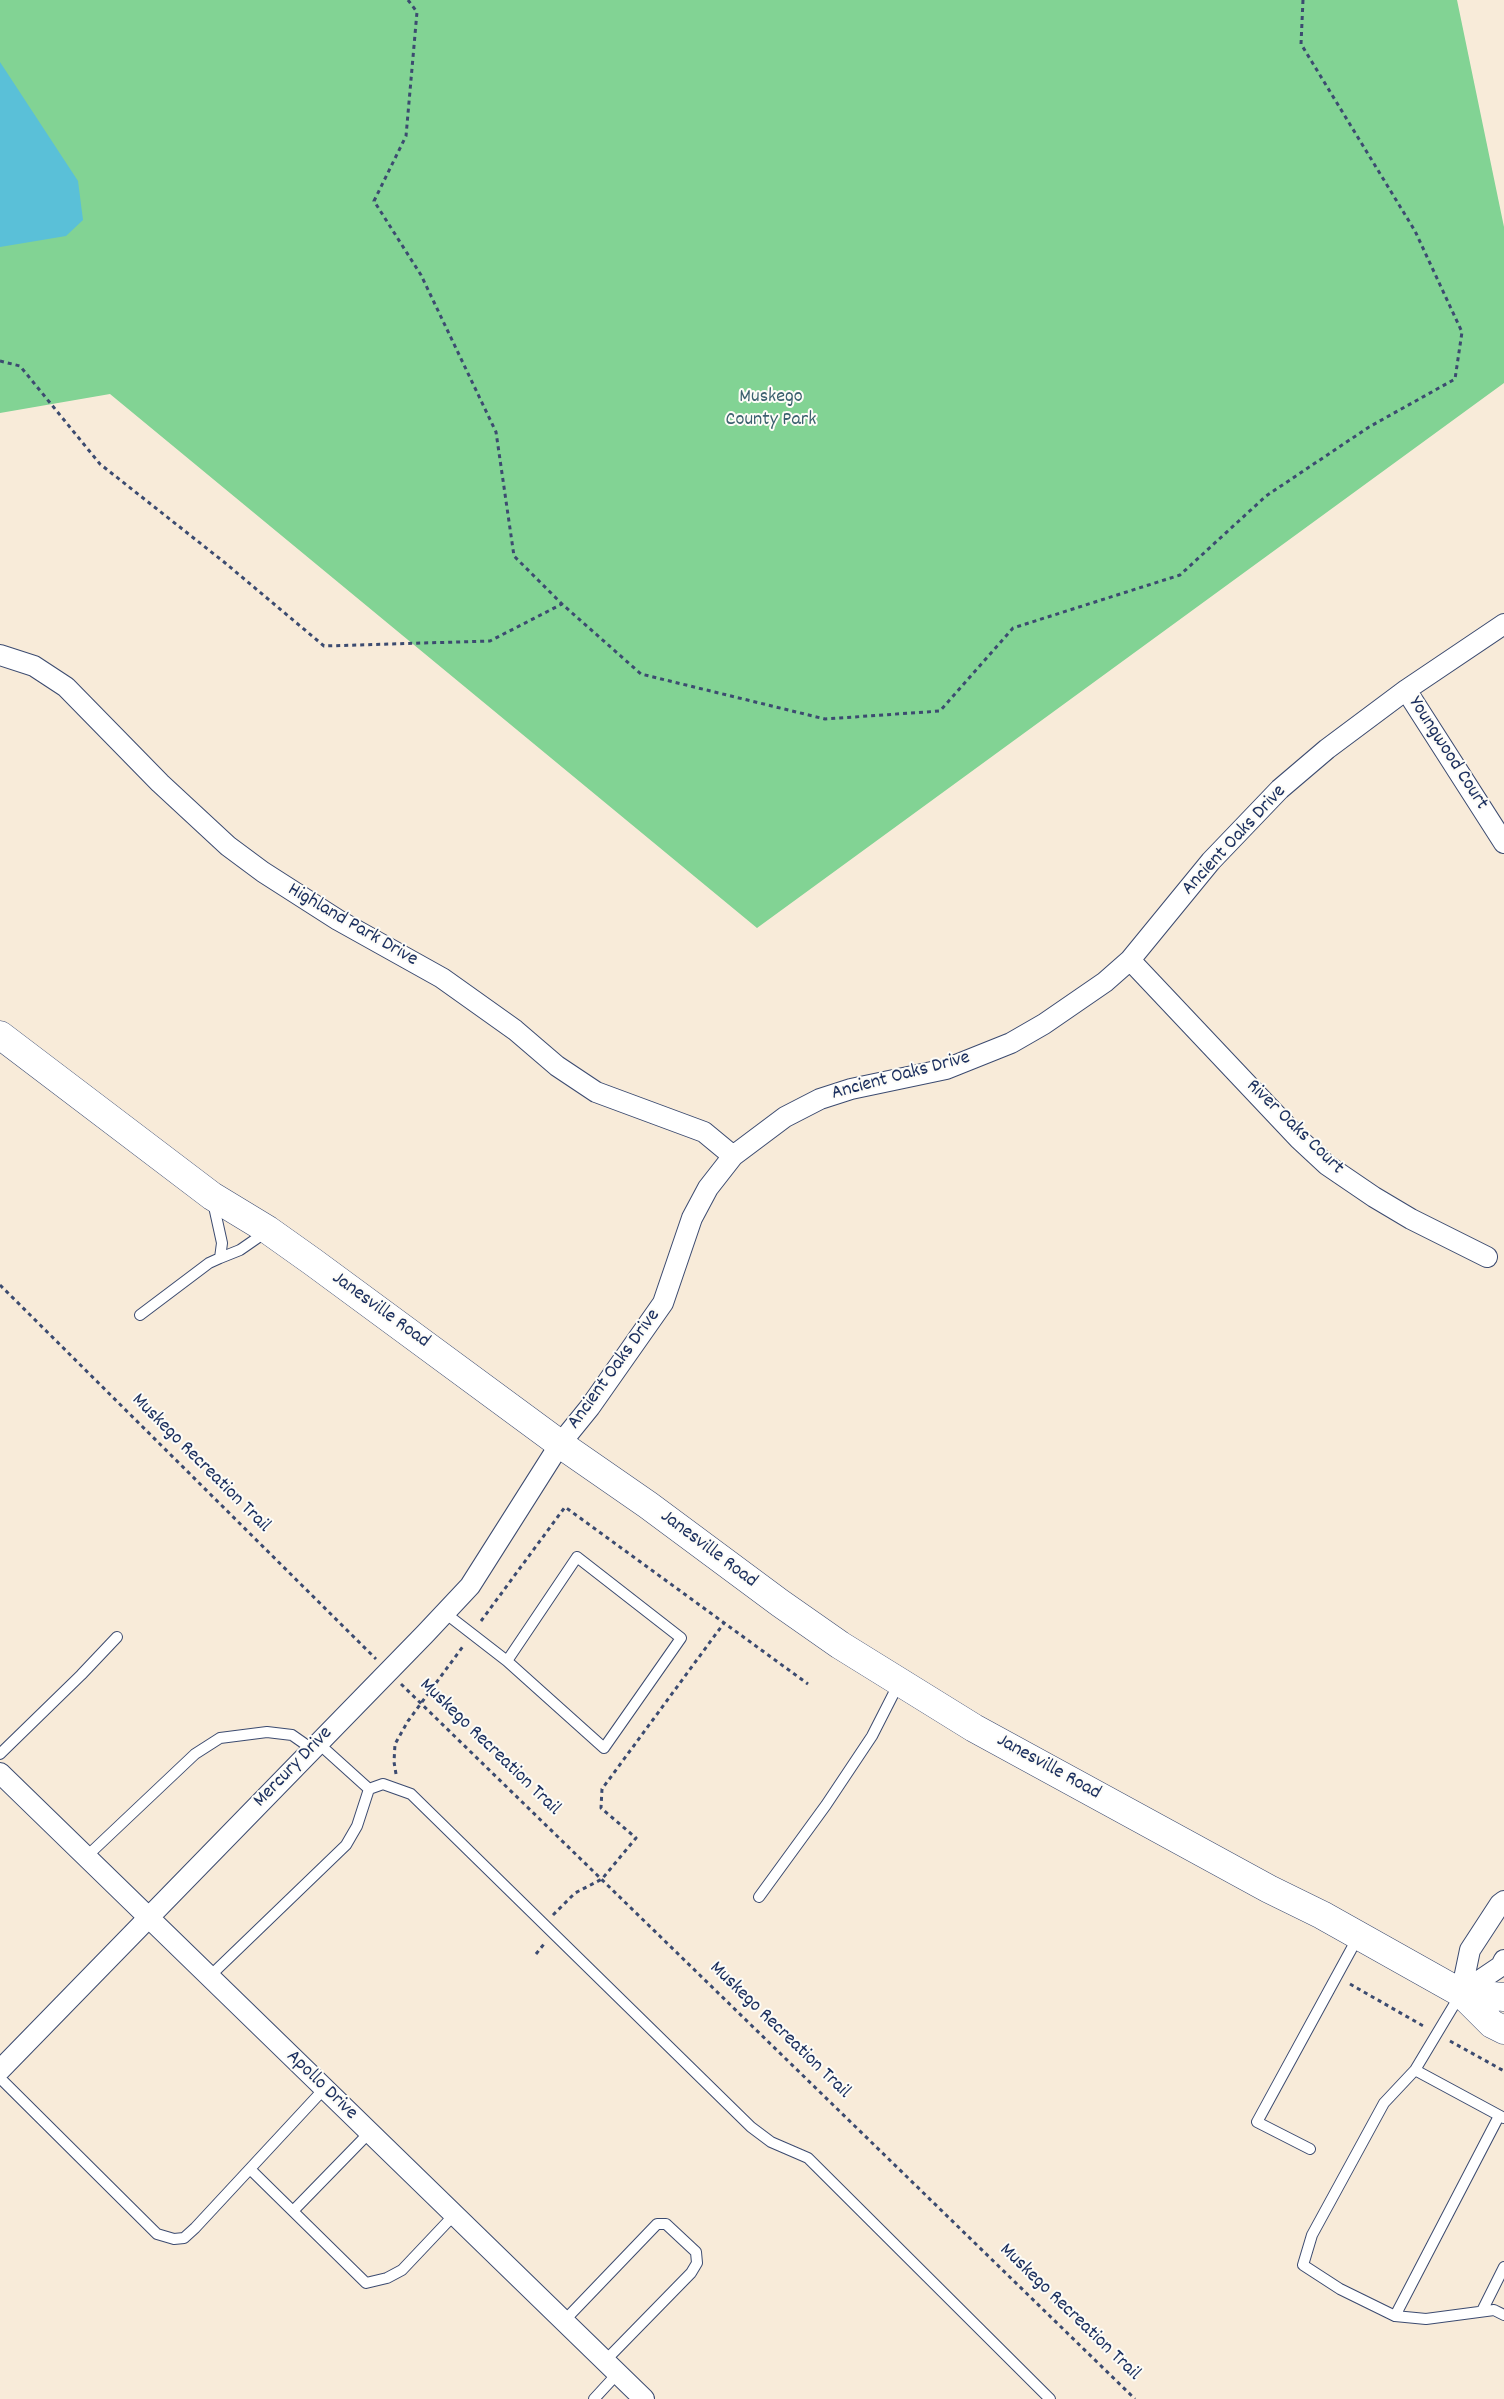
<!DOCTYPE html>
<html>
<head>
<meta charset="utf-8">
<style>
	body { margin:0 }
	canvas { display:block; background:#f8ebd9 }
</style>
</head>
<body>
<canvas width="1504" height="2399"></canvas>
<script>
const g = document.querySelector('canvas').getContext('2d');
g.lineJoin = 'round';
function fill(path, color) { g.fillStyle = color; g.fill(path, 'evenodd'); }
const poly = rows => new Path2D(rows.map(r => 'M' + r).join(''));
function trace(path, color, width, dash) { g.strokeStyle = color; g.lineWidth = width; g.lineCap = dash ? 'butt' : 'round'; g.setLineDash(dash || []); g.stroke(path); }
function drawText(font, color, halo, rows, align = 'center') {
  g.font = font + ' Dekko,sans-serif'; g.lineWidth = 4; g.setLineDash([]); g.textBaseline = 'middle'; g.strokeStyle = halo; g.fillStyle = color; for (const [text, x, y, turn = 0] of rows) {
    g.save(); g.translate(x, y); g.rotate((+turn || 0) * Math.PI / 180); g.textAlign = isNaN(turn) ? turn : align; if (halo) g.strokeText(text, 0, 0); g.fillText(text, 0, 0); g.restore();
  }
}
fill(poly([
	[0,0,1457,0,1504,227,1504,383,757,928,110,394,0,413]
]), '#82d394');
fill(poly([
	[0,62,78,181,83,220,66,236,0,247]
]), '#5ac0d8');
const lane = poly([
	[213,1202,222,1243,220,1258,240,1250,266,1232],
	[140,1315,209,1263,220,1258],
	[445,1613,507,1661,604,1748,681,1638,577,1557,507,1661],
	[318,1743,369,1789,383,1784,411,1794,751,2127,771,2142,808,2158,1050,2399],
	[0,1754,81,1675,117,1637],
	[86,1857,195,1754,220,1738,267,1732,292,1735,312,1749],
	[759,1897,826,1805,872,1736,899,1683],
	[209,1977,346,1845,357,1826,369,1789],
	[1460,1995,1415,2070,1384,2103,1312,2235,1303,2265,1340,2289,1395,2316,1426,2319,1494,2310,1504,2315],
	[1415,2070,1504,2118],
	[0,2078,157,2234,174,2239,184,2238,195,2228,324,2089],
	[1310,2149,1257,2122,1358,1937],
	[250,2169,366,2283,387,2278,402,2270,454,2215],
	[293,2211,369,2133],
	[1482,2311,1504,2267],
	[1395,2316,1499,2116],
	[563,2322,657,2224,666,2224,696,2252,697,2263,691,2273,604,2362],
	[594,2399,617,2374]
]);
const street = poly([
	[0,655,34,666,66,687,160,783,228,846,263,872,338,920,442,978,515,1030,557,1066,596,1092,704,1132,733,1156],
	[1406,690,1504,843],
	[1130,960,1299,1139,1327,1165,1374,1197,1411,1219,1487,1257],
	[0,1773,644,2399],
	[1461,1993,1470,1950,1500,1904,1504,1901],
	[1461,1993,1501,1966,1504,1960],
	[0,2070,425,1634,470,1586,560,1444,590,1407,663,1303,692,1218,708,1188,733,1156,785,1117,820,1099,851,1089,946,1069,1011,1043,1044,1024,1105,982,1130,960,1211,861,1280,789,1327,749,1406,690,1504,624]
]);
const secondary = poly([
	[0,1035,212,1196,268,1230,313,1262,560,1444,648,1505,780,1603,840,1645,974,1728,1269,1889,1322,1915,1461,1993,1492,2024,1504,2030],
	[1461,1993,1504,1997]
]);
trace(lane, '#3c4b70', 12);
trace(street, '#3c4b70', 22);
trace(secondary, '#3c4b70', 29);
trace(poly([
	[408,0,417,12,406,136,374,201,421,275,496,432,514,556,562,604],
	[0,361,20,366,100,464,224,562,324,646,490,641,562,604,641,674,825,719,940,711,1013,628,1180,575,1266,496,1369,427,1455,379,1462,332,1415,231,1301,44,1303,0],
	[0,1285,376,1659],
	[481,1621,565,1507,808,1684],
	[401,1684,1135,2399],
	[396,1774,394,1762,395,1744,408,1721,464,1645],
	[553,1915,575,1893,602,1879,636,1838,601,1808,602,1789,724,1623],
	[536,1954,544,1944],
	[1350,1984,1425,2027],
	[1450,2041,1504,2071]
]), '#3c4b70', 3, [4, 4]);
trace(lane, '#fff', 10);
trace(street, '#fff', 20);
trace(secondary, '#fff', 28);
drawText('20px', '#3a606e', '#fdfcf7', [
	["Muskego",771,398],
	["County Park",771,421]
]);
drawText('20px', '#1b2f5e', '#fdfcf7', [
	["Youngwood Court",1447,754,57],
	["Ancient Oaks Drive",1235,841,-47],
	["Highland Park Drive",352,926,30],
	["Ancient Oaks Drive",901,1077,-15],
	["River Oaks Court",1294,1128,44],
	["Janesville Road",380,1311,36],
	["Ancient Oaks Drive",615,1370,-54],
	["Muskego Recreation Trail",200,1464,45],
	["Janesville Road",708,1550,37],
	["Muskego Recreation Trail",489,1748,44],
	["Mercury Drive",294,1768,-46],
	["Janesville Road",1048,1768,29],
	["Muskego Recreation Trail",779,2031,44],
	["Apollo Drive",321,2086,44],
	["Muskego Recreation Trail",1069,2313,44]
]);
</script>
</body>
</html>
